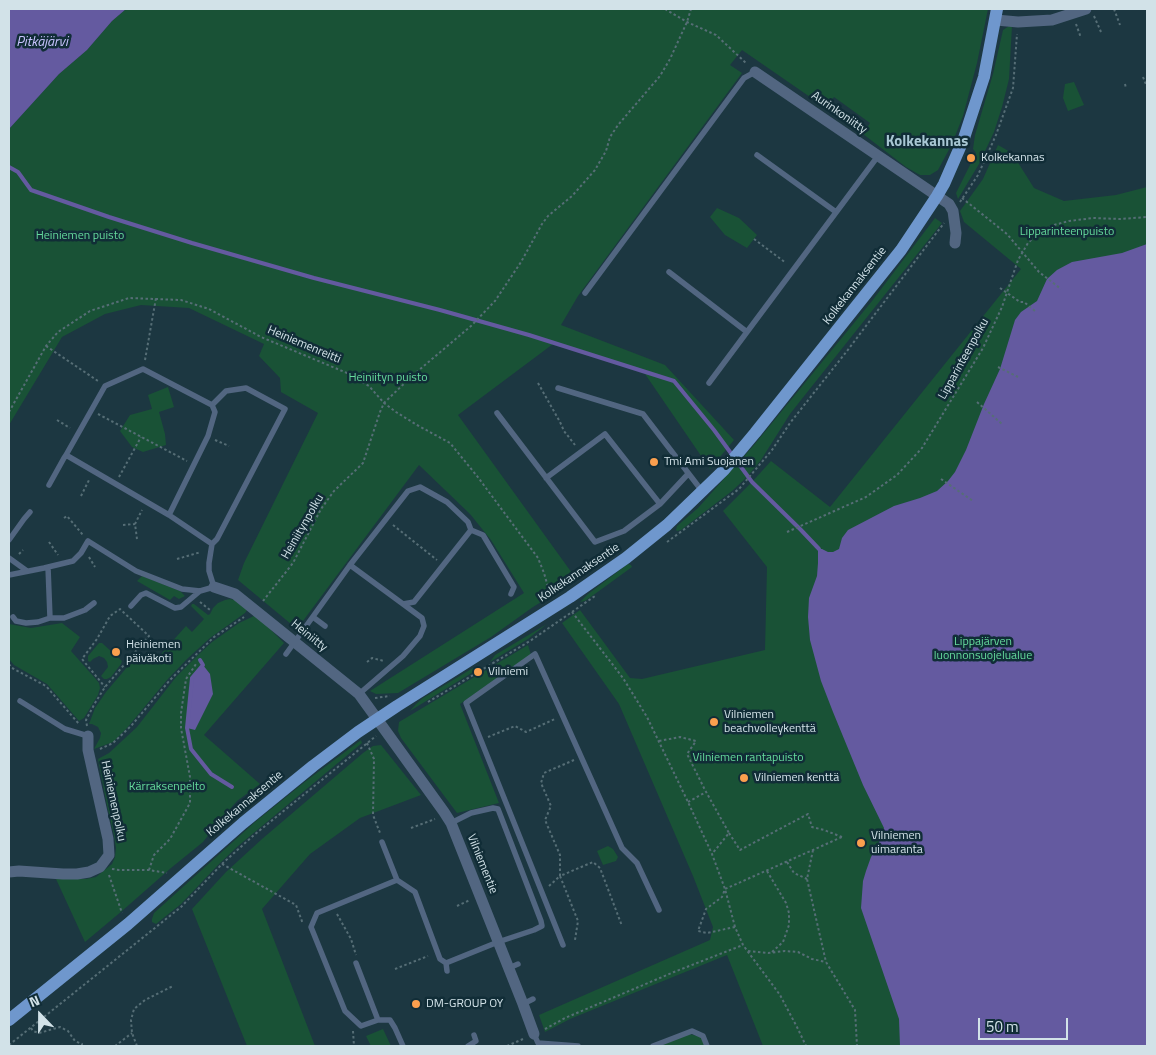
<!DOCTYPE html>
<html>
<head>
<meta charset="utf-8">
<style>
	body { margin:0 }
	#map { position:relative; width:1156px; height:1055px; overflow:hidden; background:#1c3741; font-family:"Titillium Web",sans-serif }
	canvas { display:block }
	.frame { position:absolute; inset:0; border:10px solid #d2e2e8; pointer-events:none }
	.north { position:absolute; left:15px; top:990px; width:50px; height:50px; -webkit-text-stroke:4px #112d37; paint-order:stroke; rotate:338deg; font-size:14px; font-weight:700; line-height:20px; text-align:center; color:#d2e2e8 }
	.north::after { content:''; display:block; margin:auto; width:18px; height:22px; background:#d2e2e8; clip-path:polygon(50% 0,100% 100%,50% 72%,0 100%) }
	.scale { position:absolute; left:978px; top:1018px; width:90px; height:22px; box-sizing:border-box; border:2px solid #d2e2e8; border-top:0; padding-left:6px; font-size:15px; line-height:18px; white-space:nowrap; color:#d2e2e8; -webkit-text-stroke:4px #112d37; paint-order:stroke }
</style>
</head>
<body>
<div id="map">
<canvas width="1156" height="1055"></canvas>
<div class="frame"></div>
<div class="north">N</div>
<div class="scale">50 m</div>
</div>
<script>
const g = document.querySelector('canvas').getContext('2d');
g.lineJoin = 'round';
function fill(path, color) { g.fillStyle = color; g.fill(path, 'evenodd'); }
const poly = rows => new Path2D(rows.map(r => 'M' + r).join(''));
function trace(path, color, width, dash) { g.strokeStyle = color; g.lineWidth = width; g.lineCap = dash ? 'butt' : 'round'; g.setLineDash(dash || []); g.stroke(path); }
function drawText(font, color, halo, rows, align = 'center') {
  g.font = font + ' "Titillium Web",sans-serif'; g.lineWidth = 5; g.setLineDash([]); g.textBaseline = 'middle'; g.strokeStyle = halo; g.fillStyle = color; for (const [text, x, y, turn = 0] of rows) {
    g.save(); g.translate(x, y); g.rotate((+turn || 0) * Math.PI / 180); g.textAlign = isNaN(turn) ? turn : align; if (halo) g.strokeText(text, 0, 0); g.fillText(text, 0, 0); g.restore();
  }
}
fill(poly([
	[126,9,988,9,977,63,963,116,952,144,938,170,930,175,920,175,906,167,863,134,870,123,834,97,826,108,742,50,730,65,742,73,578,296,561,325,665,365,734,440,710,469,643,371,553,344,458,415,577,580,533,607,491,637,398,693,376,694,370,691,524,593,491,540,470,514,419,465,297,629,238,580,244,563,318,413,281,392,280,378,259,356,264,344,189,308,141,305,105,314,62,337,9,425,9,129,59,74,87,50,112,21],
	[1009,26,1012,26,1009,79,1002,107,994,132,979,164,958,199,956,193,976,153,973,149,975,135,993,74,1003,30],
	[1074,82,1084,105,1068,111,1063,98,1065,84],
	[998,145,1012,153,1034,188,1064,201,1116,195,1147,187,1147,1046,763,1046,727,955,570,1019,545,1032,539,1015,710,940,713,927,693,876,619,704,562,623,580,610,630,678,642,679,765,650,767,567,723,511,752,482,771,461,830,507,1021,269,964,222,960,211,983,179],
	[884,828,913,868,871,857,878,845],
	[717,208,739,218,757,235,747,248,725,235,710,217],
	[935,218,942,223,801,400,790,414,761,460,747,477,732,491,681,530,677,531,676,530,677,526,698,508,754,445,872,301],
	[168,387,174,407,159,412,165,434,166,445,143,452,132,447,120,431,130,415,152,409,148,395],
	[628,564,631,565,632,567,599,591,585,601,580,602,588,594],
	[142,576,180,591,185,596,179,599,174,596,170,600,137,581],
	[230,599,235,600,247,610,245,613,210,638,187,659,167,680,127,728,113,742,94,749,100,738,101,733,98,727,92,724,89,724,95,708,106,692,139,653,152,664,186,626,192,632,204,619,191,606,192,604,194,604,208,615,210,614,213,608,218,603,225,600],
	[256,615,284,643,204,735,260,784,237,801,217,824,203,842,171,868,122,911,85,942,56,879,86,879,96,877,112,864,115,857,116,848,114,835,107,805,98,759,109,753,137,727,176,677,199,654,212,642,239,623],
	[62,623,80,637,71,651,94,677,99,683,100,688,98,695,84,718,79,721,47,684,14,665,9,659,9,624,31,628],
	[547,624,528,639,490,662,495,655],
	[99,643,102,643,122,661,121,664,111,677,107,679,104,679,101,676,108,667,107,662,104,658,99,656,93,659,90,662,88,661,88,656],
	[528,645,531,655,460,704,499,803,457,813,401,738,398,731,399,722],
	[473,668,478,669,410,711,416,704,423,698],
	[361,740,362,743,238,846,218,865,181,904,156,924,152,922,152,919,154,913,255,822,306,781],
	[381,745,421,795,360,818,310,854,262,909,315,1046,247,1046,192,909,226,872,262,839,363,753,373,746],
	[608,846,613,849,618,857,616,861,603,865,597,851],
	[383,1029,391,1046,371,1046,366,1036],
	[689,1034,702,1037,706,1046,658,1046]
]), '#195236');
fill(poly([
	[9,9,126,9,112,21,87,50,59,74,9,129],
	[1147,244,1147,1046,900,1046,899,1019,861,908,863,881,866,871,871,857,878,845,884,828,863,785,833,712,821,681,810,640,808,617,809,598,817,576,818,563,818,551,819,549,822,549,828,552,833,552,839,549,842,538,848,530,894,506,920,498,937,491,948,481,955,472,966,450,984,404,1000,369,1015,320,1021,312,1037,301,1047,279,1057,270,1072,262,1122,253],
	[203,665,210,674,213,694,195,730,187,728,192,678]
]), '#645aa0');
trace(poly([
	[9,167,18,172,31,190,109,217,192,243,314,278,440,310,529,335,674,381,714,430,752,482,801,530,819,549],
	[200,660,203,665,192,678,187,728,191,749,211,774,232,787]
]), '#645aa0', 4);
trace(poly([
	[665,9,687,22,716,35,746,63],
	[1114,9,1120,25],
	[1094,16,1101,32],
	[1076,24,1081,38],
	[1143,77,1147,87],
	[1125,84,1126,88],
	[962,198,1007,234,1039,272,1061,289],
	[960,202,978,175,996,135,1013,88,1017,34],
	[754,239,786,263],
	[1000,288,1020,302,1024,302,1035,311],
	[46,346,98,381],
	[145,360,156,298],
	[998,367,1018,377],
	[538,383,560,422,564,431,575,445],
	[977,402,1002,424],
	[9,412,46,346,58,332,90,311,129,298,181,300,209,309,261,337,347,373,369,386,384,403,396,412,417,425,450,443,477,476,538,558,544,573,550,594],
	[98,414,187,461],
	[57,420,70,428],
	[215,440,229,446],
	[119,477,141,437],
	[941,479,973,501],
	[81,496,89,480],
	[64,518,67,516,83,535],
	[123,525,135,524],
	[393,525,437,560],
	[787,532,866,497,897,475,922,448,983,348,1002,307,1018,260,1028,243,1041,231,1054,225,1069,221,1093,218,1120,219,1147,217],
	[137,539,135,524,142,510],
	[49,542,58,555],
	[667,542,739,489,772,450,790,423,847,351,944,223],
	[19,554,23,550],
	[89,557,95,567],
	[177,559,201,552],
	[263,601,293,563,321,509,334,491,363,463,380,412,384,403,412,376,471,326,495,301,521,262,542,224,548,216,572,196,595,170,606,151,610,137,618,125,660,76,670,59,687,22,691,9],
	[200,602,210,610],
	[572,612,623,678,647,717,688,802,712,854,725,889,735,927,743,945,780,995,798,1029,806,1046],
	[367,662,372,658,384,661],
	[9,664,12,668,46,686,79,724],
	[375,698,390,696],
	[428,702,530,641,595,596],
	[87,726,86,720,95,703,105,687,149,636,120,609,110,616,97,639,82,659,105,687],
	[488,737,515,726,526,732,555,719],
	[659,741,680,737,696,741,687,754,705,790,729,833,712,854],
	[367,743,374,759,373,815,380,833],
	[100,749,113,743,131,726,170,680,214,637,244,617],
	[574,760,544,773,541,783,551,806,545,820,560,855,560,876,593,862,600,868,622,926],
	[688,802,706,792],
	[222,824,234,808,270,784],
	[411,828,435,819],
	[729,833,740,850,808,814,812,827,824,830,842,837],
	[813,850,807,879,826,962,855,1010,857,1046],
	[787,862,794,873,807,879],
	[222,864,296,905,303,924],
	[112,869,119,870,149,870,167,873],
	[149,870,154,855,170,839,190,803,190,777,181,728,181,713,186,679,196,664],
	[767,871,786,903,789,913,789,925,783,942,772,952],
	[109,875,122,913],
	[549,886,560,876,578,921,575,940],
	[457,906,470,900],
	[337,914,351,939,356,955],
	[735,927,707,933,698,931,706,909,722,897,725,889,842,837],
	[748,951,768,953,785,951,798,952,812,959,826,962],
	[395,969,428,956],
	[31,1028,33,1031,39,1033,60,1027,68,1031,75,1041,82,1044,82,1046],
	[545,1029,565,1018,674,972,743,945],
	[353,1031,354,1046],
	[9,1045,181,907,223,863,254,835,376,736],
	[115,1046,132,1033],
	[137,1046,132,1033,131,1020,134,1009,145,1000,173,986],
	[507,1046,523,1039]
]), '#566e76', 2, [2.5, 2.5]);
trace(poly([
	[757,155,836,212],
	[669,272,747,332],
	[585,293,744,78,755,72],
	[709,383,878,156],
	[558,388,643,414,702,491],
	[497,413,595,542,624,531,660,504,688,474],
	[546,478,605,434,660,504],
	[49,485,64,458,66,455],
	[169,515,208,436,215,412,212,405,143,369,105,386,66,455,169,515,212,544],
	[471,530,483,535,514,587,511,594],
	[9,540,24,519,30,512],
	[9,558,27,571],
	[48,567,50,618,64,618,85,610,94,603],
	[9,575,44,568,73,561,81,553,88,541,136,571,182,589,200,591,214,587,209,571,209,563,212,544,217,539,285,409,246,388,226,391,212,405],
	[131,606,141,595,146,593,175,608,181,607,200,591],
	[13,617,16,621,26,623,38,622,50,618],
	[313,617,325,626],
	[286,654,350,565,408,491,420,487,447,502,468,522,471,530,414,602,403,604,350,565],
	[359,694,403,656,420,636,424,626,422,618,403,604],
	[20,701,65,729,88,736],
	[382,842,397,880],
	[563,945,466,703,535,654,622,848,637,863,659,910],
	[356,963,378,1020,361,1026,345,1011,311,927,317,913,397,880,415,892,440,959,446,963,447,971],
	[446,963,498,942,534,930,542,926,541,921,498,809,493,808,471,813,451,823],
	[509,968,518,964],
	[523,1004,533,999],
	[378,1020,390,1020,395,1028,403,1046],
	[534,1034,538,1043,578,1046],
	[468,1046,476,1041,474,1035],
	[653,1046,692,1031,703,1036,707,1046]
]), '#526681', 5.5);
trace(poly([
	[996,20,1018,22,1052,20,1086,9],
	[755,72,949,204,953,211,956,233,955,243],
	[214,587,235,594,359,694,444,812,451,823,523,1004,534,1034],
	[9,872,19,871,63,874,77,874,89,872,100,867,109,855,108,839,88,750,88,736]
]), '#526681', 11);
trace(poly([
	[9,1020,128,924,243,823,313,766,358,732,397,706,570,597,626,558,667,525,724,470,755,433,901,250,937,196,944,184,964,138,984,77,997,9]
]), '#6f97cd', 12);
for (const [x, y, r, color] of [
	[971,158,5,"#fa9f4e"],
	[654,462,5,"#fa9f4e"],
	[116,652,5,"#fa9f4e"],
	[478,672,5,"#fa9f4e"],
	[714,722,5,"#fa9f4e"],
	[744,778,5,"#fa9f4e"],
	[861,843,5,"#fa9f4e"],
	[416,1004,5,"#fa9f4e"]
]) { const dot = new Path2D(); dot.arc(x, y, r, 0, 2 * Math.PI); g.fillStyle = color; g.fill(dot); trace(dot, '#112d37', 2); }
drawText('12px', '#d2e2e8', '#112d37', [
	["Aurinkoniitty",839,113,35],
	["Kolkekannaksentie",855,286,-52],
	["Heiniemenreitti",304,345,23],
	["Lipparinteenpolku",964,359,-61],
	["Heiniitynpolku",303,527,-60],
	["Kolkekannaksentie",579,573,-34],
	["Heiniitty",309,636,39],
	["Heiniemenpolku",113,801,78],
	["Kolkekannaksentie",245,804,-40],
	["Vilniementie",482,864,68]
]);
drawText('12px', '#d2e2e8', '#112d37', [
	["Kolkekannas",981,158],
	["Tmi Ami Suojanen",664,462],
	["Heiniemen",126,645],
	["päiväkoti",126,659],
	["Vilniemi",488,672],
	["Vilniemen",724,715],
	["beachvolleykenttä",724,729],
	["Vilniemen kenttä",754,778],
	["Vilniemen",871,836],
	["uimaranta",871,850],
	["DM-GROUP OY",426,1004]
], 'left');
drawText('12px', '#65da9c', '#112d37', [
	["Lipparinteenpuisto",1067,232],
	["Heiniemen puisto",80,236],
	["Heiniityn puisto",388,378],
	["Lippajärven",983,642],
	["luonnonsuojelualue",983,656],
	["Vilniemen rantapuisto",748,758],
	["Kärraksenpelto",167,787]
]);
drawText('italic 14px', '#c8c3fe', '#112d37', [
	["Pitkäjärvi",42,43]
]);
drawText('bold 15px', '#a8c7d3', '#112d37', [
	["Kolkekannas",927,142]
]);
</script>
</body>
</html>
